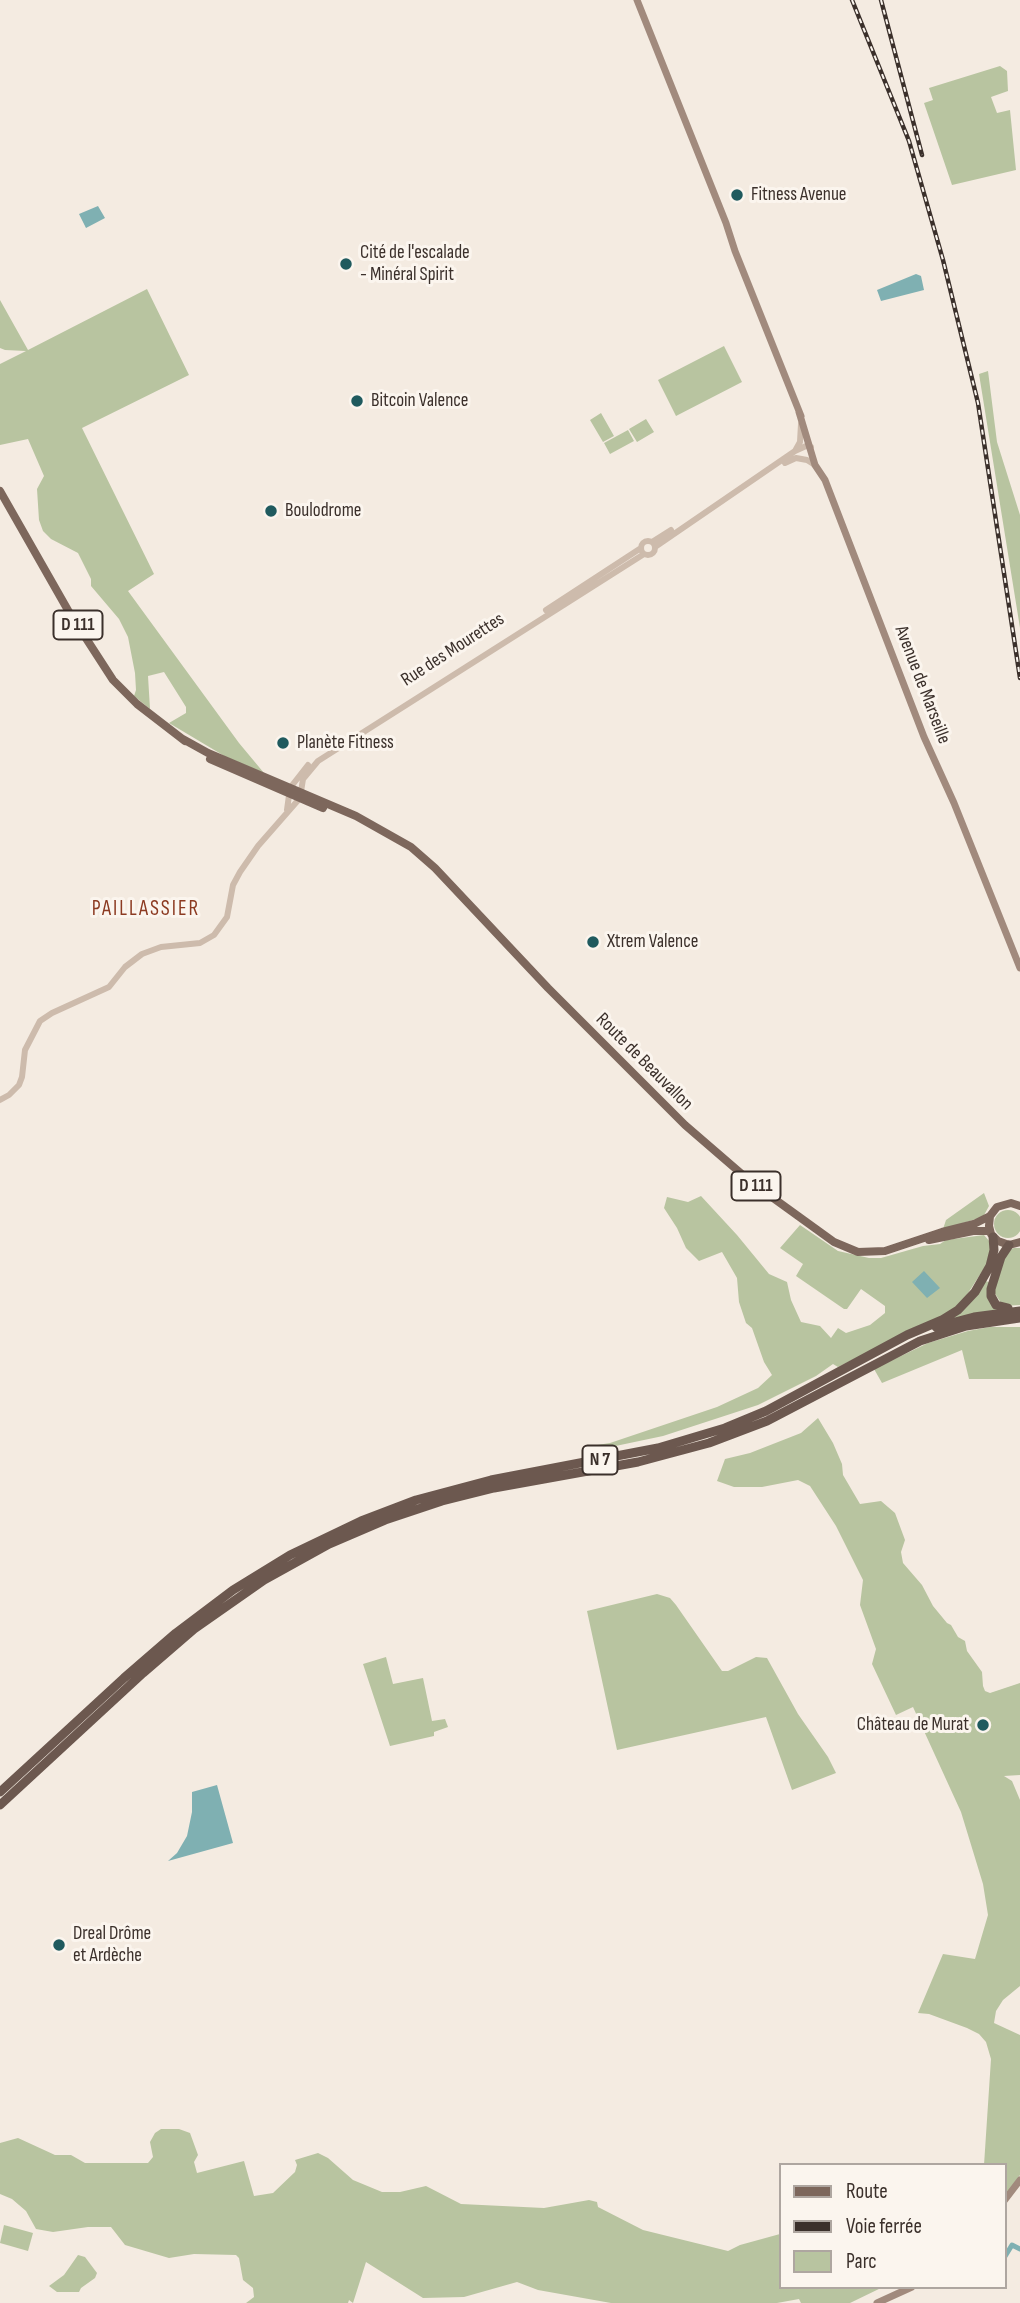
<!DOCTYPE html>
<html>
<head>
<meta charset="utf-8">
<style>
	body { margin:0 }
	#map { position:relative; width:1020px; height:2303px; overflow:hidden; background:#f4ebe1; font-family:"Sofia Sans Condensed",sans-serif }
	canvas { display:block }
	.legend { position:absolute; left:779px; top:2163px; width:228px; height:126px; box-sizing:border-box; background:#fbf5ee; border:2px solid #aea6a0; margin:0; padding:9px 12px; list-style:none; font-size:21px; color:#3b302b }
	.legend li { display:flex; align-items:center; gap:14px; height:35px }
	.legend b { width:35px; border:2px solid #aea6a0 }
</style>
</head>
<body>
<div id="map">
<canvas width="1020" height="2303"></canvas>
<ul class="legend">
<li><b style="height:9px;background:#7d675c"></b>Route</li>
<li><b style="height:9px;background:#3b302b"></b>Voie ferrée</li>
<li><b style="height:19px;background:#b8c4a0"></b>Parc</li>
</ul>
</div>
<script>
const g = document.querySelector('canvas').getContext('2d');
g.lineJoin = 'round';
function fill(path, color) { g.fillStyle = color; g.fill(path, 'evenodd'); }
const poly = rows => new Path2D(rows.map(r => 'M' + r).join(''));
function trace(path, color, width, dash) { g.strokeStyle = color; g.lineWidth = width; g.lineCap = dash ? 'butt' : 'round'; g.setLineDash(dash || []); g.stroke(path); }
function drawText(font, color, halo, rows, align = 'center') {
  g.font = font + ' "Sofia Sans Condensed",sans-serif'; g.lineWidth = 6; g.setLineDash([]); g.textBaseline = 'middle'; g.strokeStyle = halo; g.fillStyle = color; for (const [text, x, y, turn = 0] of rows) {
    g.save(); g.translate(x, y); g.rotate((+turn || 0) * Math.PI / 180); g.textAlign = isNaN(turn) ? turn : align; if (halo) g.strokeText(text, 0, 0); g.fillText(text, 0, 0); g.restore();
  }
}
fill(poly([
	[1000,66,1007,71,1008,91,991,97,997,113,1010,110,1016,170,952,185,924,103,933,100,929,88],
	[147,289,189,375,82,428,154,574,128,591,239,743,264,773,226,757,169,723,186,713,186,707,164,672,148,676,150,709,134,696,136,690,135,673,128,637,119,619,91,586,91,579,78,553,51,539,43,531,39,520,37,489,44,476,28,439,0,445,0,364,26,351,5,350,0,348,0,300,28,350],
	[724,346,742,382,676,416,658,380],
	[988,371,997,442,1020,515,1020,628,979,374],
	[601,413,614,436,603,442,590,420],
	[646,419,654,432,637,442,629,429],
	[628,430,634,441,610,454,604,443],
	[984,1193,989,1206,983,1217,943,1229,946,1220],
	[701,1196,737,1235,769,1274,787,1282,791,1300,801,1322,820,1326,831,1338,838,1328,846,1333,870,1325,885,1313,885,1306,861,1289,847,1309,844,1309,796,1276,803,1264,780,1248,800,1225,838,1251,869,1258,881,1258,923,1246,940,1244,946,1240,984,1235,990,1242,990,1259,963,1301,954,1310,838,1367,833,1364,816,1376,758,1405,663,1436,606,1448,591,1446,610,1443,717,1407,758,1388,772,1375,764,1362,752,1328,746,1323,739,1302,737,1278,722,1252,699,1261,686,1248,677,1228,664,1208,667,1197,688,1202],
	'994 1224a14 14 0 1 1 28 0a14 14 0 1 1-28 0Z',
	[1014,1248,1020,1248,1020,1305,1003,1306,994,1292,1003,1261,1009,1250],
	[985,1281,989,1282,996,1310,953,1319,952,1316],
	[990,1327,1020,1327,1020,1379,969,1379,962,1350,882,1383,874,1369,928,1343,968,1331],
	[818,1418,833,1443,842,1464,843,1475,860,1504,881,1501,895,1513,905,1540,901,1552,903,1563,922,1585,933,1606,947,1623,951,1625,958,1637,965,1641,967,1651,982,1672,983,1686,985,1691,990,1693,1020,1683,1020,1775,1004,1776,1012,1781,1020,1800,1020,1986,1003,2000,996,2011,994,2023,1020,2035,1020,2175,1004,2198,1004,2165,984,2165,991,2059,986,2042,979,2034,967,2028,929,2014,918,2013,943,1954,975,1959,988,1915,983,1884,961,1812,913,1707,896,1715,872,1664,876,1649,860,1605,863,1580,836,1526,810,1486,798,1480,762,1487,734,1487,717,1481,725,1459,750,1453,801,1433],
	[657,1594,670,1598,676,1605,722,1671,728,1671,756,1657,767,1658,798,1714,828,1757,836,1773,792,1790,766,1717,617,1750,587,1611],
	[386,1657,393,1684,423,1678,432,1721,445,1719,448,1727,434,1732,434,1736,390,1746,363,1664],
	[161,2129,179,2129,190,2133,198,2155,194,2162,197,2173,244,2161,254,2196,273,2193,295,2172,297,2165,295,2160,318,2153,328,2158,353,2180,382,2192,400,2192,426,2186,461,2204,544,2208,589,2200,597,2202,598,2207,643,2230,728,2251,740,2245,780,2234,780,2287,883,2287,850,2303,801,2303,799,2299,777,2303,611,2303,538,2290,517,2282,464,2297,423,2298,366,2262,353,2303,349,2300,348,2303,246,2303,254,2297,253,2288,243,2280,239,2258,236,2255,194,2254,169,2258,125,2245,111,2227,88,2227,53,2232,36,2229,26,2211,12,2199,0,2194,0,2143,18,2138,55,2155,71,2155,85,2163,148,2163,153,2157,150,2142,155,2133],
	[4,2225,33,2233,28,2251,0,2243],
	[78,2255,85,2257,97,2273,95,2278,81,2288,79,2292,57,2292,49,2286,64,2275]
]), '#b8c4a0');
fill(poly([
	[98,206,105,218,86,228,79,214],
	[916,274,921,276,924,290,881,301,877,290],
	[924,1271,940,1288,927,1298,912,1282],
	[217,1785,233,1843,168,1861,177,1853,187,1836,192,1812,192,1792]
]), '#7fb0b2');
trace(poly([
	[1004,2258,1012,2245,1020,2249]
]), '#7fb0b2', 5);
trace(poly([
	[795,451,800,442,801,424],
	[785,463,796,458,807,460,815,465],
	'641 548a7 7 0 1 1 14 0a7 7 0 1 1-14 0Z',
	[652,542,671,530],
	[655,547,795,451,806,446,811,447],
	[546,610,641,548],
	[287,810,290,788,308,765],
	[0,1100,9,1095,19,1085,22,1077,25,1050,40,1021,52,1013,109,987,125,967,142,954,161,947,200,943,214,935,227,917,233,885,240,872,258,846,300,798,303,779,318,761,644,554]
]), '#cdbbac', 6);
trace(poly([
	[637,0,726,223,735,251,801,416],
	[799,412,815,465,825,480,924,737,954,803,1020,968],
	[1004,2201,1020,2180],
	[877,2303,912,2287]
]), '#a18a7d', 7);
trace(poly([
	[0,491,69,612,113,680,137,704,185,741],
	[181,738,208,753,356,816,411,847,435,868,548,988,685,1125,751,1182,834,1242,858,1252,885,1251,942,1232,974,1224,990,1216],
	[210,759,323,808],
	[1020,1206,1011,1203,997,1207,990,1216,989,1226,991,1234,998,1241,1009,1245,1020,1242],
	[929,1240,973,1231,990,1231]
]), '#7d675c', 8);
trace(poly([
	[1008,1308,996,1305,991,1296,991,1289,1001,1257,1009,1245],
	[936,1327,974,1317,1020,1311],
	[0,1792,124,1678,176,1633,233,1590,290,1555,361,1521,416,1500,491,1480,658,1448,725,1428,766,1411,907,1335,942,1320,958,1310,975,1292,990,1266,994,1250,993,1237],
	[0,1805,143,1673,194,1629,264,1580,329,1544,385,1520,442,1501,494,1488,638,1462,709,1443,767,1421,920,1341,966,1326,1020,1318]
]), '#6c584f', 9);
const rail = poly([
	[852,0,909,141,943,260,978,403,1020,678],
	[881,0,922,155]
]);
trace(rail, '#3b302b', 4.5);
trace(rail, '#fbf5ee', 2, [5]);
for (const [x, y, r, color] of [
	[737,195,7,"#1f5a5e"],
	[346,264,7,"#1f5a5e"],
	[357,401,7,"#1f5a5e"],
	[271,511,7,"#1f5a5e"],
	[283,743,7,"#1f5a5e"],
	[593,942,7,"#1f5a5e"],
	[983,1725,7,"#1f5a5e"],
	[59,1945,7,"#1f5a5e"]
]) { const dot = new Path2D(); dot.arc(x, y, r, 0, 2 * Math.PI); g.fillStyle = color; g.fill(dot); trace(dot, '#fbf5ee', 2.5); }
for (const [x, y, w] of [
	[78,625,49],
	[756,1186,49],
	[600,1460,35]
]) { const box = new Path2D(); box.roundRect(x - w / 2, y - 14.5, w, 29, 5); g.fillStyle = '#fbf5ee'; g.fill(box); trace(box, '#3b302b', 2); }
drawText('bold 18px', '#3b302b', null, [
	["D 111",78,625],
	["D 111",756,1186],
	["N 7",600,1460]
]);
drawText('19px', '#3b302b', '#fbf5ee', [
	["Fitness Avenue",751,195],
	["Cité de l'escalade",360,253],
	["- Minéral Spirit",360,275],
	["Bitcoin Valence",371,401],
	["Boulodrome",285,511],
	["Planète Fitness",297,743],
	["Xtrem Valence",607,942],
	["Château de Murat",969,1725,"right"],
	["Dreal Drôme",73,1934],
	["et Ardèche",73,1956]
], 'left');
drawText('19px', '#3b302b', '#fbf5ee', [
	["Rue des Mourettes",453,650,-33],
	["Avenue de Marseille",922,685,69],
	["Route de Beauvallon",644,1062,45]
]);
g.letterSpacing = '2px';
drawText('21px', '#8c3b22', '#fbf5ee', [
	["PAILLASSIER",146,910]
]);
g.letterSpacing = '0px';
</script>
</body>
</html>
